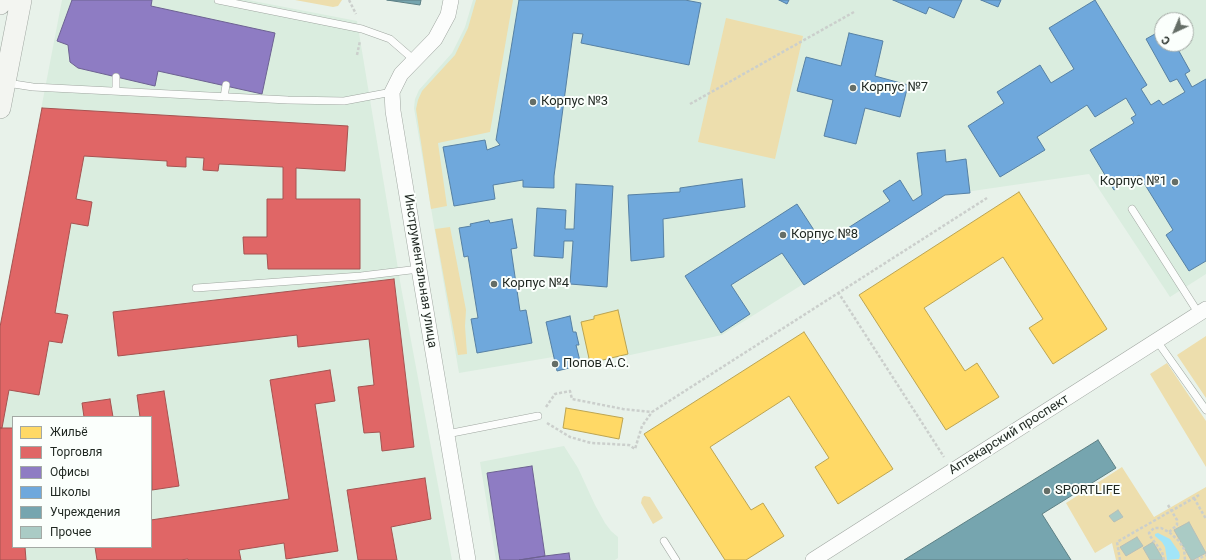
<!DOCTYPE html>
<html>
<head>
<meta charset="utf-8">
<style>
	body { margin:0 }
	#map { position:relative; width:1206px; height:560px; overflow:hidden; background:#e8f2ea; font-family:Roboto,sans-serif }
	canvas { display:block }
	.legend { position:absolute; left:12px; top:416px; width:140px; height:132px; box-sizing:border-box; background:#fbfffc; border:1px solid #a3a9a4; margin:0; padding:5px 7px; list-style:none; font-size:12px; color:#1f2721 }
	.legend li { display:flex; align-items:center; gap:8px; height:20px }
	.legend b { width:20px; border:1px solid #a3a9a4 }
	.north { position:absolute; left:1154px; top:12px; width:40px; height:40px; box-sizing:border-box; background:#fbfffc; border:1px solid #a3a9a4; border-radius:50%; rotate:224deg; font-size:11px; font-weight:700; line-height:16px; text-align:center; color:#1f2721 }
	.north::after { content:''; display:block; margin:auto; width:14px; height:18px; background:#656e67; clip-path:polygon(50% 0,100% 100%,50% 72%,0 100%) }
</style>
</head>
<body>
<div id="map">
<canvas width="1206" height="560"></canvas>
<ul class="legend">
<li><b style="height:11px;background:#ffd966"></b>Жильё</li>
<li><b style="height:11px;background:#e06666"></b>Торговля</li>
<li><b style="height:11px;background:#8e7cc3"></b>Офисы</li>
<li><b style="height:11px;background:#6fa8dc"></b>Школы</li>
<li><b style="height:11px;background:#76a5af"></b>Учреждения</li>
<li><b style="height:11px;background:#aacbc5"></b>Прочее</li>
</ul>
<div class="north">С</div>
</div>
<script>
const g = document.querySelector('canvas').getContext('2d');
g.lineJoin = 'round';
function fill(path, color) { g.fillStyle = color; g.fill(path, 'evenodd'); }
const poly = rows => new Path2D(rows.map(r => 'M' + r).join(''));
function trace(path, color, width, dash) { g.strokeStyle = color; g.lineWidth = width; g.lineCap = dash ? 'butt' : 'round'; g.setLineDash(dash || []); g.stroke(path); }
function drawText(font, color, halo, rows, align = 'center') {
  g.font = font + ' Roboto,sans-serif'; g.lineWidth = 4; g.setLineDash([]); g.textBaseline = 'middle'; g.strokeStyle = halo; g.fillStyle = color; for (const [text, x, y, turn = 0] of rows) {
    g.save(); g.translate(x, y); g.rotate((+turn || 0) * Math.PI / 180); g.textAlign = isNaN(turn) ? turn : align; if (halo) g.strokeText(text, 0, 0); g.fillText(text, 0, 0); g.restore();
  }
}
fill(poly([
	[62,0,248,0,357,21,401,287,452,560,0,560,0,323],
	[13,417,151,417,151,547,13,547],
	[473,0,1206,0,1206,274,1170,297,1089,174,945,195,722,335,557,371,553,357,459,373,414,108,415,99,419,90,452,53,465,27],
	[1162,20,1186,20,1186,44,1162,44],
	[564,446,578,468,595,505,605,523,611,531,618,537,618,558,615,560,496,560,480,462]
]), '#daeddf');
fill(poly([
	[295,0,342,0,338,6,333,7],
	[476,0,513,0,490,132,438,143,447,206,431,209,416,109,418,100,422,91,455,55,468,28],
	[726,18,803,36,775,159,698,142],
	[450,227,466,310,465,326,467,354,458,355,435,229],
	[1206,336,1206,398,1177,355],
	[1167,363,1206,421,1206,467,1150,374],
	[1122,467,1154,517,1206,487,1206,560,1116,560,1112,543,1095,553,1066,503],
	[644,496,650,497,663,518,653,524,641,503,642,498]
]), '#eddead');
fill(poly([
	[1158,533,1170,539,1179,552,1180,556,1179,559,1167,560,1165,547,1162,542,1155,536,1155,534]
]), '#a2e5f8');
const homes = poly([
	[1019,192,1107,329,1053,364,1029,328,1043,319,1003,257,924,308,965,371,977,363,999,397,946,430,859,295,1019,192],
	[618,310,628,354,590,363,581,322,594,319,594,316,618,310],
	[804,332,893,469,838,504,815,467,829,458,789,396,710,447,751,510,763,503,784,536,746,560,725,560,644,434,804,332],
	[566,408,623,418,619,439,563,428,566,408]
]);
fill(homes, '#ffd966');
trace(homes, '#bca451', 1);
const shops = poly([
	[42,108,348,126,345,171,296,168,296,199,360,199,360,269,268,269,267,254,244,254,243,237,267,237,267,199,283,199,283,167,219,164,218,171,203,170,204,158,186,157,186,167,167,166,167,161,84,156,76,199,92,202,88,226,71,223,55,313,68,315,62,343,49,341,39,395,9,390,2,428,0,428,0,327,42,108],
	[394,279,414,447,382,451,380,432,364,433,358,387,374,385,369,339,298,347,297,335,118,356,113,312,394,279],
	[330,370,335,401,315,404,338,551,286,559,284,543,239,550,241,560,188,560,188,559,180,560,97,560,95,547,151,547,151,520,289,499,270,380,330,370],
	[164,391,179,486,152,490,151,417,140,417,137,395,164,391],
	[110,399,113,417,84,417,82,403,110,399],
	[0,428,13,428,13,547,25,547,26,560,0,560,0,428],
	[425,478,431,519,391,527,397,560,358,560,347,490,425,478]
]);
fill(shops, '#e06666');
trace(shops, '#a65351', 1);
const offices = poly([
	[72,0,152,0,151,6,275,33,262,94,158,71,155,86,78,68,70,62,68,45,57,41,72,0],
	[532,466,545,556,519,560,500,560,487,473,532,466],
	[569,553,570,560,519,560,545,556,569,553]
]);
fill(offices, '#8e7cc3');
trace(offices, '#6d6292', 1);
const schools = poly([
	[519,0,685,0,701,3,689,65,581,43,583,34,573,33,554,176,554,188,523,187,523,180,493,185,495,199,454,206,443,147,485,140,487,150,500,145,496,140,519,0],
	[779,0,789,0,787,4,779,0],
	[893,0,962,0,954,18,929,7,926,14,893,0],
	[981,0,1001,0,998,7,981,0],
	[1095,0,1147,85,1141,89,1151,105,1159,100,1163,105,1185,92,1177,79,1170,82,1146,39,1162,30,1162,44,1175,44,1190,71,1185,74,1192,87,1206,79,1206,261,1189,271,1166,235,1173,230,1139,175,1114,190,1090,150,1134,123,1131,118,1136,115,1126,98,1095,117,1087,105,1037,137,1045,150,1000,177,968,126,1004,103,997,92,1040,65,1051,83,1074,69,1049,28,1095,0],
	[849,33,883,41,875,76,908,85,900,117,865,108,856,144,824,136,833,100,797,91,806,57,841,66,849,33],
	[945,150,946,162,966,159,970,193,945,195,804,285,782,253,731,285,750,314,721,333,685,276,797,204,823,244,890,201,883,191,900,180,913,201,922,195,917,153,945,150],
	[742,179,745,207,663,219,664,257,631,261,628,195,680,192,680,188,742,179],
	[576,184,613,186,607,287,570,284,573,241,564,241,563,258,534,256,537,208,566,210,565,229,574,229,576,184],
	[512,219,517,248,511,249,520,311,526,310,532,343,477,353,471,319,478,318,468,256,464,257,459,228,471,226,470,224,489,220,490,223,512,219],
	[570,316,573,332,576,332,579,345,576,345,581,365,557,371,546,322,570,316]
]);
fill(schools, '#6fa8dc');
trace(schools, '#5781a4', 1);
const public = poly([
	[387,0,421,0,420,5,387,0],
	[1098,440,1116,468,1042,514,1071,560,904,560,1098,440]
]);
fill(public, '#76a5af');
trace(public, '#5c7f84', 1);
const building = poly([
	[1118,510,1123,517,1114,522,1109,516,1118,510],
	[1189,522,1206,553,1193,560,1191,560,1174,530,1189,522],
	[1137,537,1143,546,1126,556,1120,547,1137,537],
	[1153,542,1163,559,1162,560,1150,560,1143,548,1153,542]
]);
fill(building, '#aacbc5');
trace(building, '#b5bfba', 1);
const lane = poly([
	[218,0,362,29,390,39,413,59],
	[7,83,33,87,288,100,344,101,392,92],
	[116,91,116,77],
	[224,97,226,85],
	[1132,209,1199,314],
	[196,288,361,276,419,269],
	[1157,341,1206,410],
	[447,434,538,416],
	[664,541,676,560]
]);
const street = poly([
	[451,0,448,15,435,39,401,74,392,92,393,111,419,269,468,560],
	[813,560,1206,309]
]);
const secondary = poly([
	[0,4,1,0],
	[0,108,21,0]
]);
trace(lane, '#9fa6a0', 8);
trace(street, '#9fa6a0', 16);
trace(secondary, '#9fa6a0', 22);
trace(poly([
	[349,0,356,14],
	[357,55,360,41],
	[690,104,854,12],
	[838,292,944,457],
	[546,407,555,394,570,391,572,399,623,409,652,412],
	[547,423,570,437,591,443,629,445,635,449,642,426,652,412,987,198],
	[1194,498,1206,519],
	[1168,505,1177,520,1177,525,1169,532],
	[1120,560,1117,542,1199,495],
	[1164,560,1162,552,1150,536,1149,533,1154,528,1161,528,1169,532,1179,541,1184,549,1185,560],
	[1196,560,1206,555]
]), '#cbcfcc', 2.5, [3, 2]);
trace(lane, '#fcfdfc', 7);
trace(street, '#fcfdfc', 15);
trace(secondary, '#f3f5f1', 21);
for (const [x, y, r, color] of [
	[853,88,4,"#656e67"],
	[533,102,4,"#656e67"],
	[1175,182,4,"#656e67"],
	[783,235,4,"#656e67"],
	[494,284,4,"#656e67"],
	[555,364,4,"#656e67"],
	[1047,491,4,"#656e67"]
]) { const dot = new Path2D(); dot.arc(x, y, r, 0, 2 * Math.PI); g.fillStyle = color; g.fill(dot); trace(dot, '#fbfffc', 1.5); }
drawText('13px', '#1f2721', '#fbfffc', [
	["Корпус №7",861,88],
	["Корпус №3",541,102],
	["Корпус №1",1167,182,"right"],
	["Корпус №8",791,235],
	["Корпус №4",502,284],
	["Попов А.С.",563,364],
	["SPORTLIFE",1055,491]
], 'left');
drawText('13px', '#1f2721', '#fbfffc', [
	["Инструментальная улица",420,271,81],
	["Аптекарский проспект",1009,435,-32]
]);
</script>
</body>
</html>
